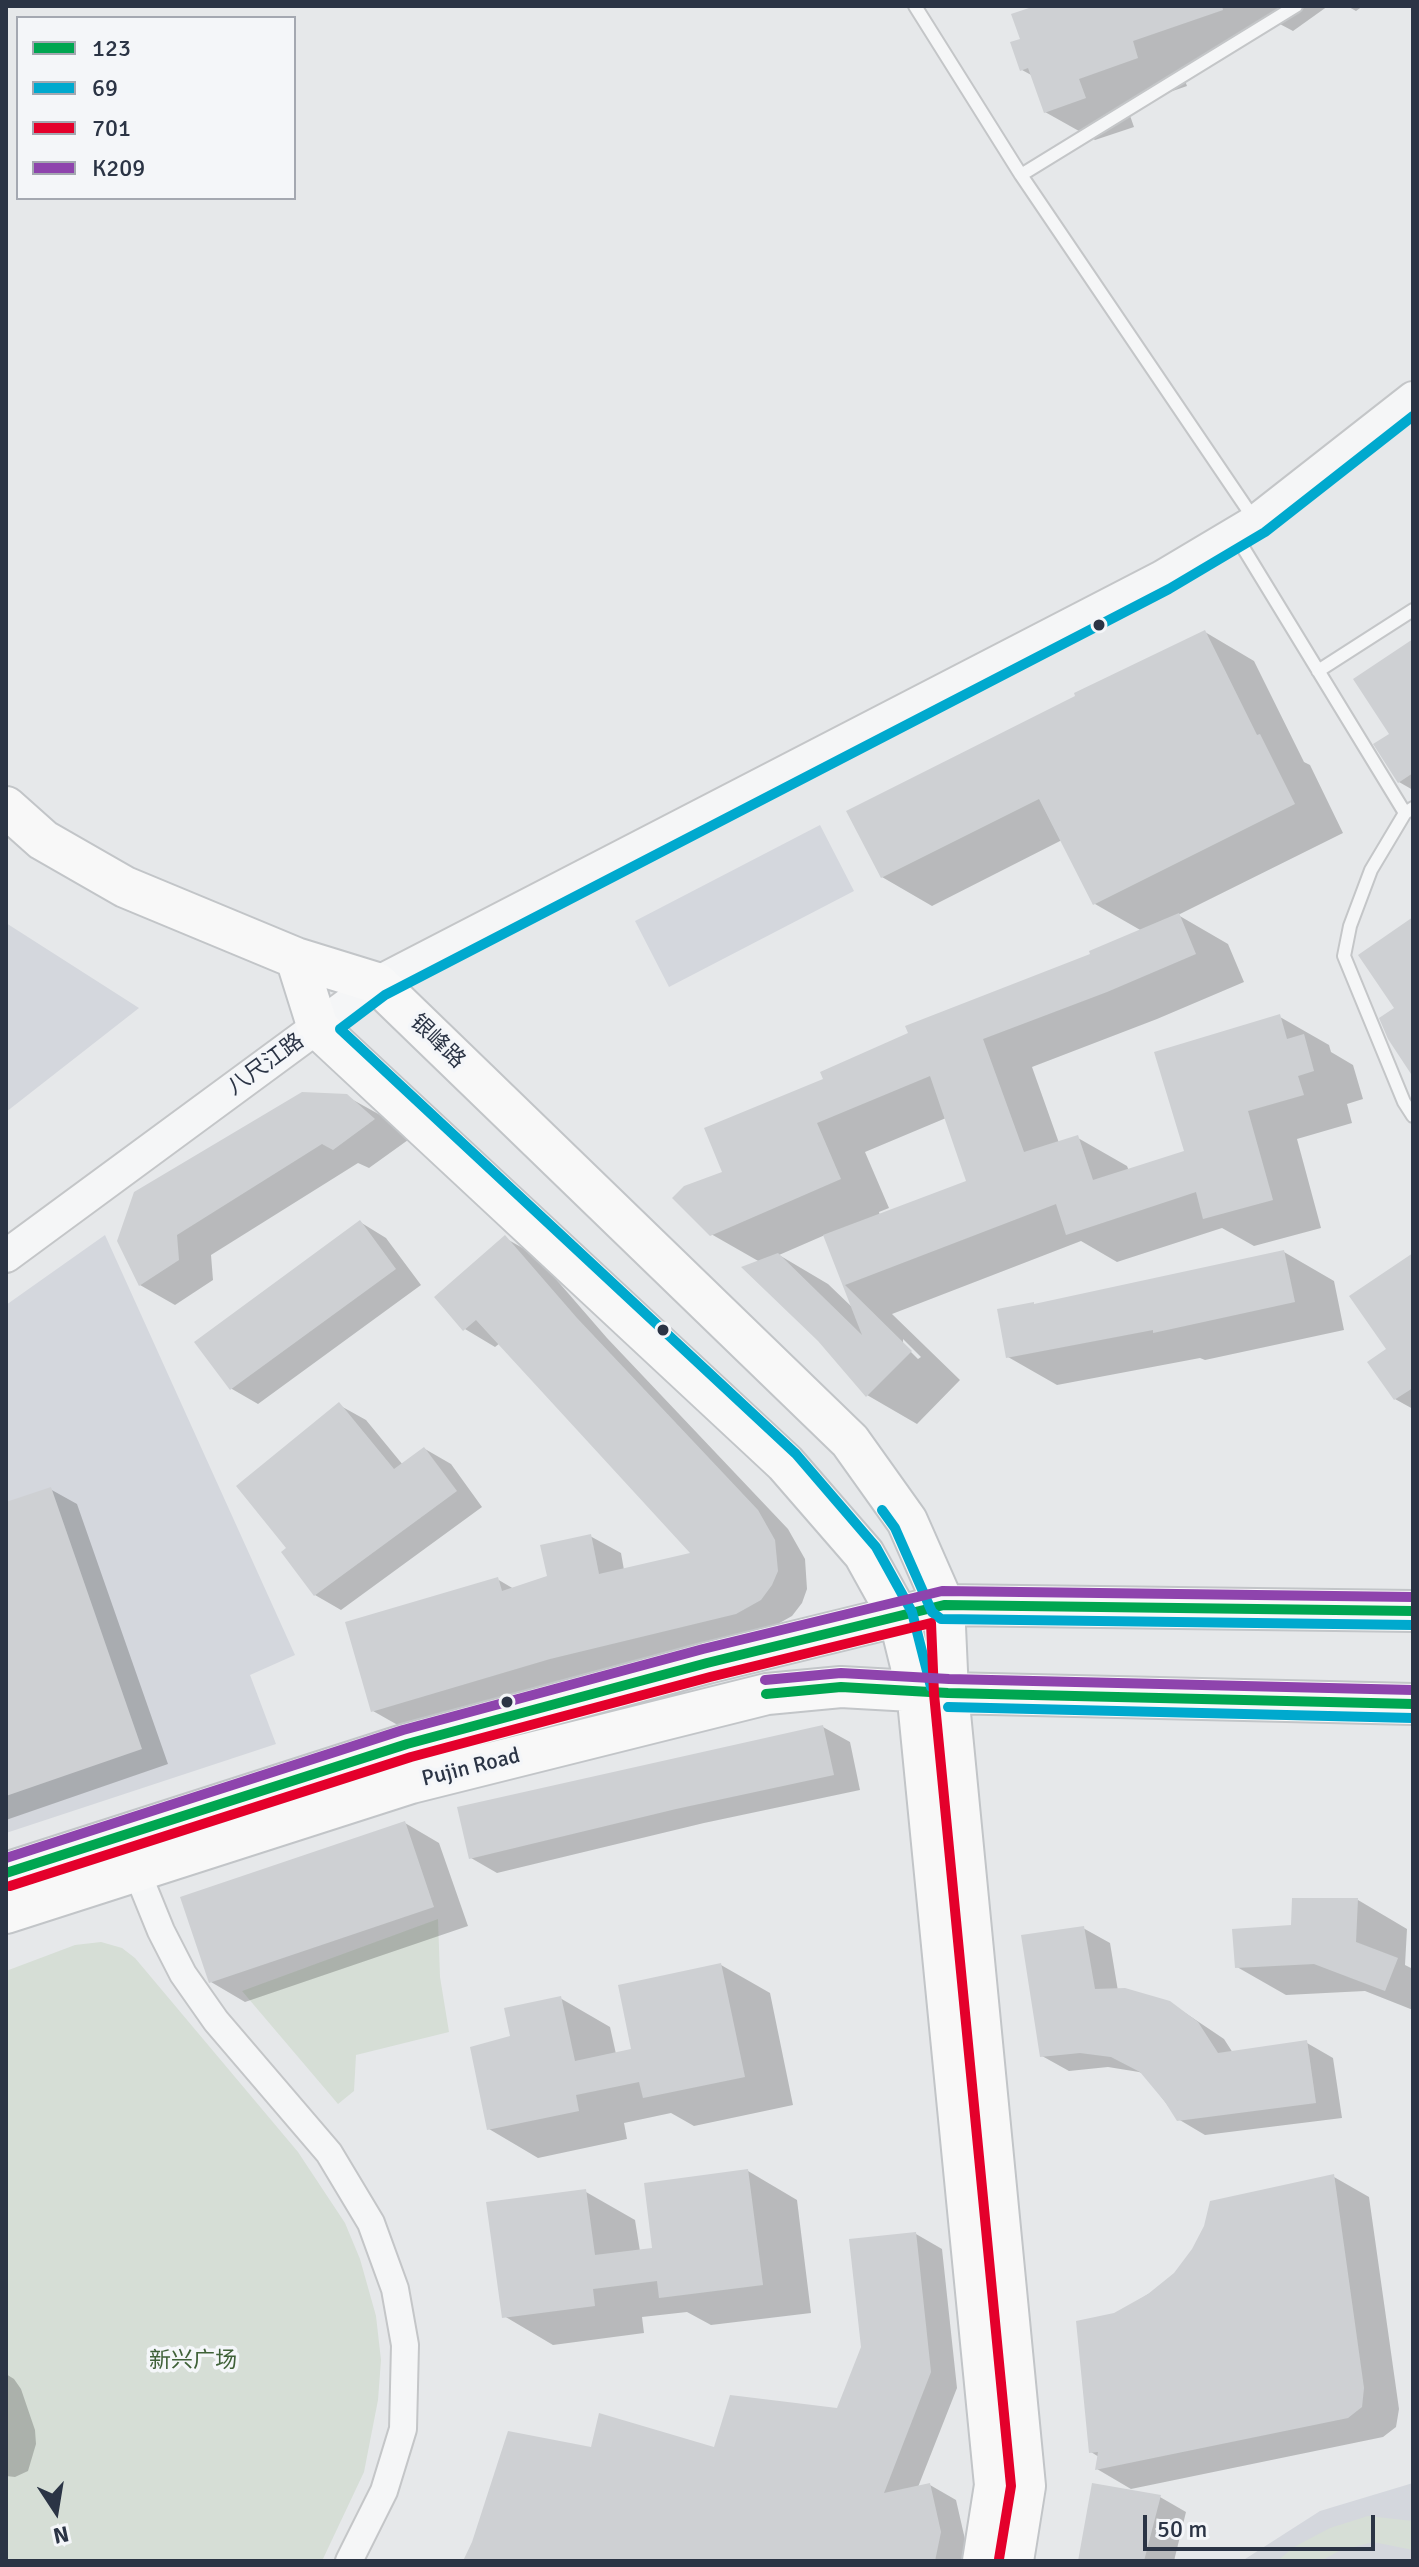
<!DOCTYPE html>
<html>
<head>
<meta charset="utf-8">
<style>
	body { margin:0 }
	#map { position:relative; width:1419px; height:2567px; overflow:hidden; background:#e6e8ea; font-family:Signika,sans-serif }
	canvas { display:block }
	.frame { position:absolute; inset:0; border:8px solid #2b3445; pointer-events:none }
	.legend { position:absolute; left:16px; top:16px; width:280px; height:184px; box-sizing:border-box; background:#f4f6f9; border:2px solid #a4a8b1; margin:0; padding:10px 14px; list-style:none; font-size:24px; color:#2b3445 }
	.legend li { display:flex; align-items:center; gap:16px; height:40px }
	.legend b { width:40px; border:2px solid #a4a8b1 }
	.north { position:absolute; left:16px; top:2471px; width:80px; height:80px; -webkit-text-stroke:6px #f4f6f9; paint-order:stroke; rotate:168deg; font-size:22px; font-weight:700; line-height:32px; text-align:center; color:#2b3445 }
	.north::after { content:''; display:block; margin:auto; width:28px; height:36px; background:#2b3445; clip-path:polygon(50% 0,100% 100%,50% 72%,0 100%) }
	.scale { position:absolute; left:1143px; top:2515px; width:232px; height:36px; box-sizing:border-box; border:4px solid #2b3445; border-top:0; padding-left:10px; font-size:24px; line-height:28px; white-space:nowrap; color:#2b3445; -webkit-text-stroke:6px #f4f6f9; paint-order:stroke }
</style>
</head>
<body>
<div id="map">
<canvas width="1419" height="2567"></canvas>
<div class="frame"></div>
<ul class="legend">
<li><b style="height:10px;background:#00a651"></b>123</li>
<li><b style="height:10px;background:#00a9ce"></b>69</li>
<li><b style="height:10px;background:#e4002b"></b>701</li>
<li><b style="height:10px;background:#8e44ad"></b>K209</li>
</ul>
<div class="north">N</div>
<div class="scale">50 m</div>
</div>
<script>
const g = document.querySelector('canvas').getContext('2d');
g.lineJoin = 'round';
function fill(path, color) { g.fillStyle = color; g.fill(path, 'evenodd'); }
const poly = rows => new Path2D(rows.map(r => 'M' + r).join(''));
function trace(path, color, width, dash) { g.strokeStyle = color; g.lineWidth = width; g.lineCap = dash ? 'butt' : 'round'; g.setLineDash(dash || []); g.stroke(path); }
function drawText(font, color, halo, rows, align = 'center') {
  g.font = font + ' Signika,"Noto Sans SC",sans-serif'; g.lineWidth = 7; g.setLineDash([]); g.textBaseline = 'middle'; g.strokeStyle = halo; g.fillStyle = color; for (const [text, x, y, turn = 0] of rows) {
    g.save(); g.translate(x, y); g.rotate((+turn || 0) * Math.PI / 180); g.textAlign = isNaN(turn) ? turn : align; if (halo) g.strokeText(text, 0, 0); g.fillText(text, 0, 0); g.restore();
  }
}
fill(poly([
	[820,825,854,891,669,987,635,921],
	[6,923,139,1008,6,1112],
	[105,1235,295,1655,250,1675,276,1744,6,1833,6,1305],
	[1413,2483,1413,2561,1242,2561,1320,2511]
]), '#d4d7dd');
fill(poly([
	[438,1919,440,1977,449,2032,356,2055,354,2091,338,2104,242,1991],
	[101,1942,122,1948,135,1958,298,2152,345,2223,360,2259,376,2316,381,2360,378,2400,364,2472,322,2561,6,2561,6,1971,75,1945],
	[1368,2516,1413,2521,1413,2550,1373,2542,1339,2551,1321,2561,1277,2561,1294,2547,1330,2528]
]), '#d6ded6');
fill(poly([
	[1040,6,1328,6,1293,31,1276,22,1237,50,1181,70,1187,86,1127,107,1134,127,1095,140,1045,112,1033,76,1022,70,1022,40],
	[1347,6,1363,6,1356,11],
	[1205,632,1254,661,1304,762,1310,765,1343,833,1178,915,1228,944,1244,982,1157,1019,1032,1067,1059,1143,1078,1138,1127,1166,1129,1171,1186,1152,1280,1017,1329,1045,1331,1052,1353,1065,1363,1099,1347,1104,1352,1123,1297,1139,1321,1228,1254,1246,1222,1228,1117,1262,1081,1241,892,1314,960,1380,917,1424,867,1395,760,1262,711,1234,825,1080,1142,931,1095,904,1062,840,932,906,882,877],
	[946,1118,968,1182,880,1216,879,1212,889,1208,865,1152],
	[825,1235,854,1309,828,1284,779,1255],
	[903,1339,921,1357,918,1359,903,1344],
	[1413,641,1413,790,1399,782,1392,734],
	[346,1096,382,1116,408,1140,369,1168,358,1163,211,1255,213,1280,175,1305,140,1285,119,1240],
	[360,1222,386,1238,421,1285,258,1404,232,1389,197,1343],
	[505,1238,535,1255,607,1338,788,1529,805,1559,807,1589,802,1603,792,1616,767,1630,581,1675,403,1728,373,1711,497,1579,514,1589,549,1578,590,1536,621,1553,624,1570,694,1555,500,1343,495,1347,465,1329],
	[1284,1252,1334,1281,1344,1330,1205,1360,1200,1358,1057,1385,1008,1357,1036,1306],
	[1413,1255,1413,1409,1395,1399,1389,1350],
	[339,1405,366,1420,403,1465,425,1449,451,1464,482,1507,341,1610,315,1595,289,1548],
	[50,1489,77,1504,168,1764,6,1820,6,1504],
	[823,1727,850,1742,860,1790,704,1823,497,1873,471,1858],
	[405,1823,439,1843,468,1926,245,2002,211,1982],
	[1358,1900,1407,1929,1405,1965,1413,1969,1413,2010,1365,1991,1286,1995,1237,1967,1293,1927],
	[1083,1928,1110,1943,1118,1991,1169,2002,1224,2039,1233,2053,1307,2043,1333,2058,1342,2118,1205,2135,1178,2119,1144,2074,1139,2072,1108,2067,1069,2071,1042,2056],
	[721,1965,770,1993,793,2105,694,2126,671,2113,624,2123,627,2139,538,2158,489,2129,512,2037,560,1998,610,2027,616,2054,634,2050],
	[748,2171,797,2200,811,2313,711,2325,687,2312,642,2317,644,2333,553,2345,504,2316,586,2192,635,2220,640,2251,654,2250],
	[1334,2177,1369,2197,1399,2409,1396,2427,1383,2437,1131,2489,1097,2469,1099,2457,1091,2452,1115,2315],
	[916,2234,942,2249,957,2388,918,2487,930,2485,956,2500,967,2548,964,2561,465,2561,592,2449,715,2449,838,2410],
	[6,2374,14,2379,21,2389,35,2430,36,2444,28,2471,15,2477,6,2476],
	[1160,2497,1186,2512,1174,2561,1081,2561]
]), '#0003');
fill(poly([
	[1035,6,1222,6,1223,10,1133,41,1138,58,1079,79,1086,98,1044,113,1028,68,1020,71,1010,42,1020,39,1011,14],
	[1205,630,1257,735,1260,734,1295,804,1093,905,1039,799,881,878,846,811,1075,696,1074,693],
	[1413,639,1413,773,1398,783,1373,744,1389,734,1353,679],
	[1179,913,1196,954,1107,992,983,1039,1024,1152,1078,1135,1093,1180,1184,1151,1154,1052,1280,1014,1287,1039,1304,1034,1314,1071,1298,1076,1304,1095,1248,1111,1273,1200,1203,1219,1196,1192,1066,1235,1056,1204,845,1285,912,1351,866,1397,818,1341,741,1267,778,1253,862,1335,823,1235,966,1181,930,1076,817,1123,841,1179,710,1236,672,1198,684,1186,722,1172,704,1128,823,1079,820,1072,908,1033,905,1026,1090,954,1089,951],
	[1413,917,1413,1077,1388,1039,1379,1018,1394,1008,1358,955],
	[302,1092,347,1094,375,1119,333,1150,322,1144,177,1235,179,1260,139,1286,117,1241,134,1192],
	[360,1220,396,1269,230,1390,194,1342],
	[505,1235,577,1318,758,1510,775,1540,778,1571,772,1585,761,1600,736,1614,550,1659,371,1712,345,1622,498,1577,502,1591,547,1576,540,1545,591,1534,599,1574,690,1553,476,1320,463,1331,434,1297],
	[1284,1250,1295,1302,1153,1333,1153,1330,1006,1358,997,1309,1034,1302,1034,1304],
	[1413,1253,1413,1388,1394,1400,1367,1362,1386,1349,1349,1296],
	[339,1402,394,1469,424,1447,457,1491,314,1596,281,1552,286,1548,236,1486],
	[51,1487,142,1749,6,1796,6,1502],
	[823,1725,834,1775,676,1809,469,1859,457,1807],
	[405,1821,434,1907,209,1983,180,1897],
	[1292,1898,1358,1898,1356,1942,1398,1958,1385,1991,1314,1964,1235,1968,1232,1929,1291,1925],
	[1084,1926,1095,1989,1125,1988,1170,2001,1198,2022,1218,2053,1307,2040,1316,2103,1177,2121,1165,2102,1140,2072,1111,2057,1080,2053,1040,2057,1021,1935],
	[721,1963,745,2077,643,2098,639,2082,576,2095,579,2111,487,2130,470,2047,510,2036,504,2008,561,1996,575,2061,631,2049,618,1985],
	[748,2169,763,2285,659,2298,657,2281,593,2289,595,2306,502,2318,486,2202,586,2189,595,2255,652,2248,644,2183],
	[1334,2174,1364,2388,1362,2407,1348,2418,1095,2470,1098,2452,1089,2453,1076,2321,1114,2313,1148,2294,1174,2273,1192,2249,1204,2226,1210,2201],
	[916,2232,931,2372,884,2493,930,2483,941,2532,935,2561,463,2561,472,2542,508,2431,591,2447,599,2413,714,2447,730,2395,837,2408,861,2347,849,2239],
	[1092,2483,1161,2495,1144,2561,1078,2561]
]), '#ced0d3');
const service = poly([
	[915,6,1021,175,1254,519],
	[1021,175,1296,6],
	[1236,536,1405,813],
	[1318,671,1413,610],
	[1413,808,1405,813,1371,870,1350,926,1344,956,1404,1102,1413,1116]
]);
const minor = poly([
	[137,1872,161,1931,183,1974,216,2021,329,2153,371,2223,395,2289,405,2345,403,2429,384,2491,349,2561]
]);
const tertiary = poly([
	[6,1256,377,983,1162,577,1256,521,1413,398]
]);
const primary = poly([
	[6,807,43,840,125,887,296,958,377,983,850,1441,907,1521,944,1605,948,1693,1025,2486,1013,2561],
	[296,958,318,1028,785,1463,864,1554,899,1617,917,1690,995,2485,983,2561],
	[6,1873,407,1744,707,1663,944,1605,1413,1611],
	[6,1913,411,1783,767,1694,841,1687,948,1693,1413,1704]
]);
trace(service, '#c4c6c8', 16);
trace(minor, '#c4c6c8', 30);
trace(tertiary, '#c4c6c8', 36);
trace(primary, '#c2c5c8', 44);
trace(service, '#f5f6f7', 12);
trace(minor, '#f5f6f7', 26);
trace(tertiary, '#f5f6f7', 32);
trace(primary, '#f8f8f8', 40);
trace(poly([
	[766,1694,841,1687,948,1693,1413,1704],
	[6,1873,407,1744,707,1663,944,1605,1413,1611]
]), '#00a651', 10);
trace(poly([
	[882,1510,895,1528,932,1612,941,1619,1413,1625],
	[931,1687,912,1612,876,1547,796,1454,340,1029,385,995,1169,589,1265,532,1413,416],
	[948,1707,1413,1718]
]), '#00a9ce', 10);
trace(poly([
	[10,1886,411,1757,710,1677,931,1623,934,1694,1011,2486,999,2559]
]), '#e4002b', 10);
trace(poly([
	[765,1680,841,1673,949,1679,1413,1690],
	[6,1858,403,1730,703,1649,942,1591,1413,1597]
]), '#8e44ad', 10);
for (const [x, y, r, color] of [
	[1099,625,7,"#2b3445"],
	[663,1330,7,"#2b3445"],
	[507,1702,7,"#2b3445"]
]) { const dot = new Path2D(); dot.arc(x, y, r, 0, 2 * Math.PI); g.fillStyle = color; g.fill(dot); trace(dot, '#f4f6f9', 3); }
drawText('22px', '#2b3445', '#f4f6f9', [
	["银峰路",437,1042,44],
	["八尺江路",266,1065,-36],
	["Pujin Road",471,1768,-14]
]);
drawText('22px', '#3f6138', '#f4f6f9', [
	["新兴广场",193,2361]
]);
</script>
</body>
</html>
